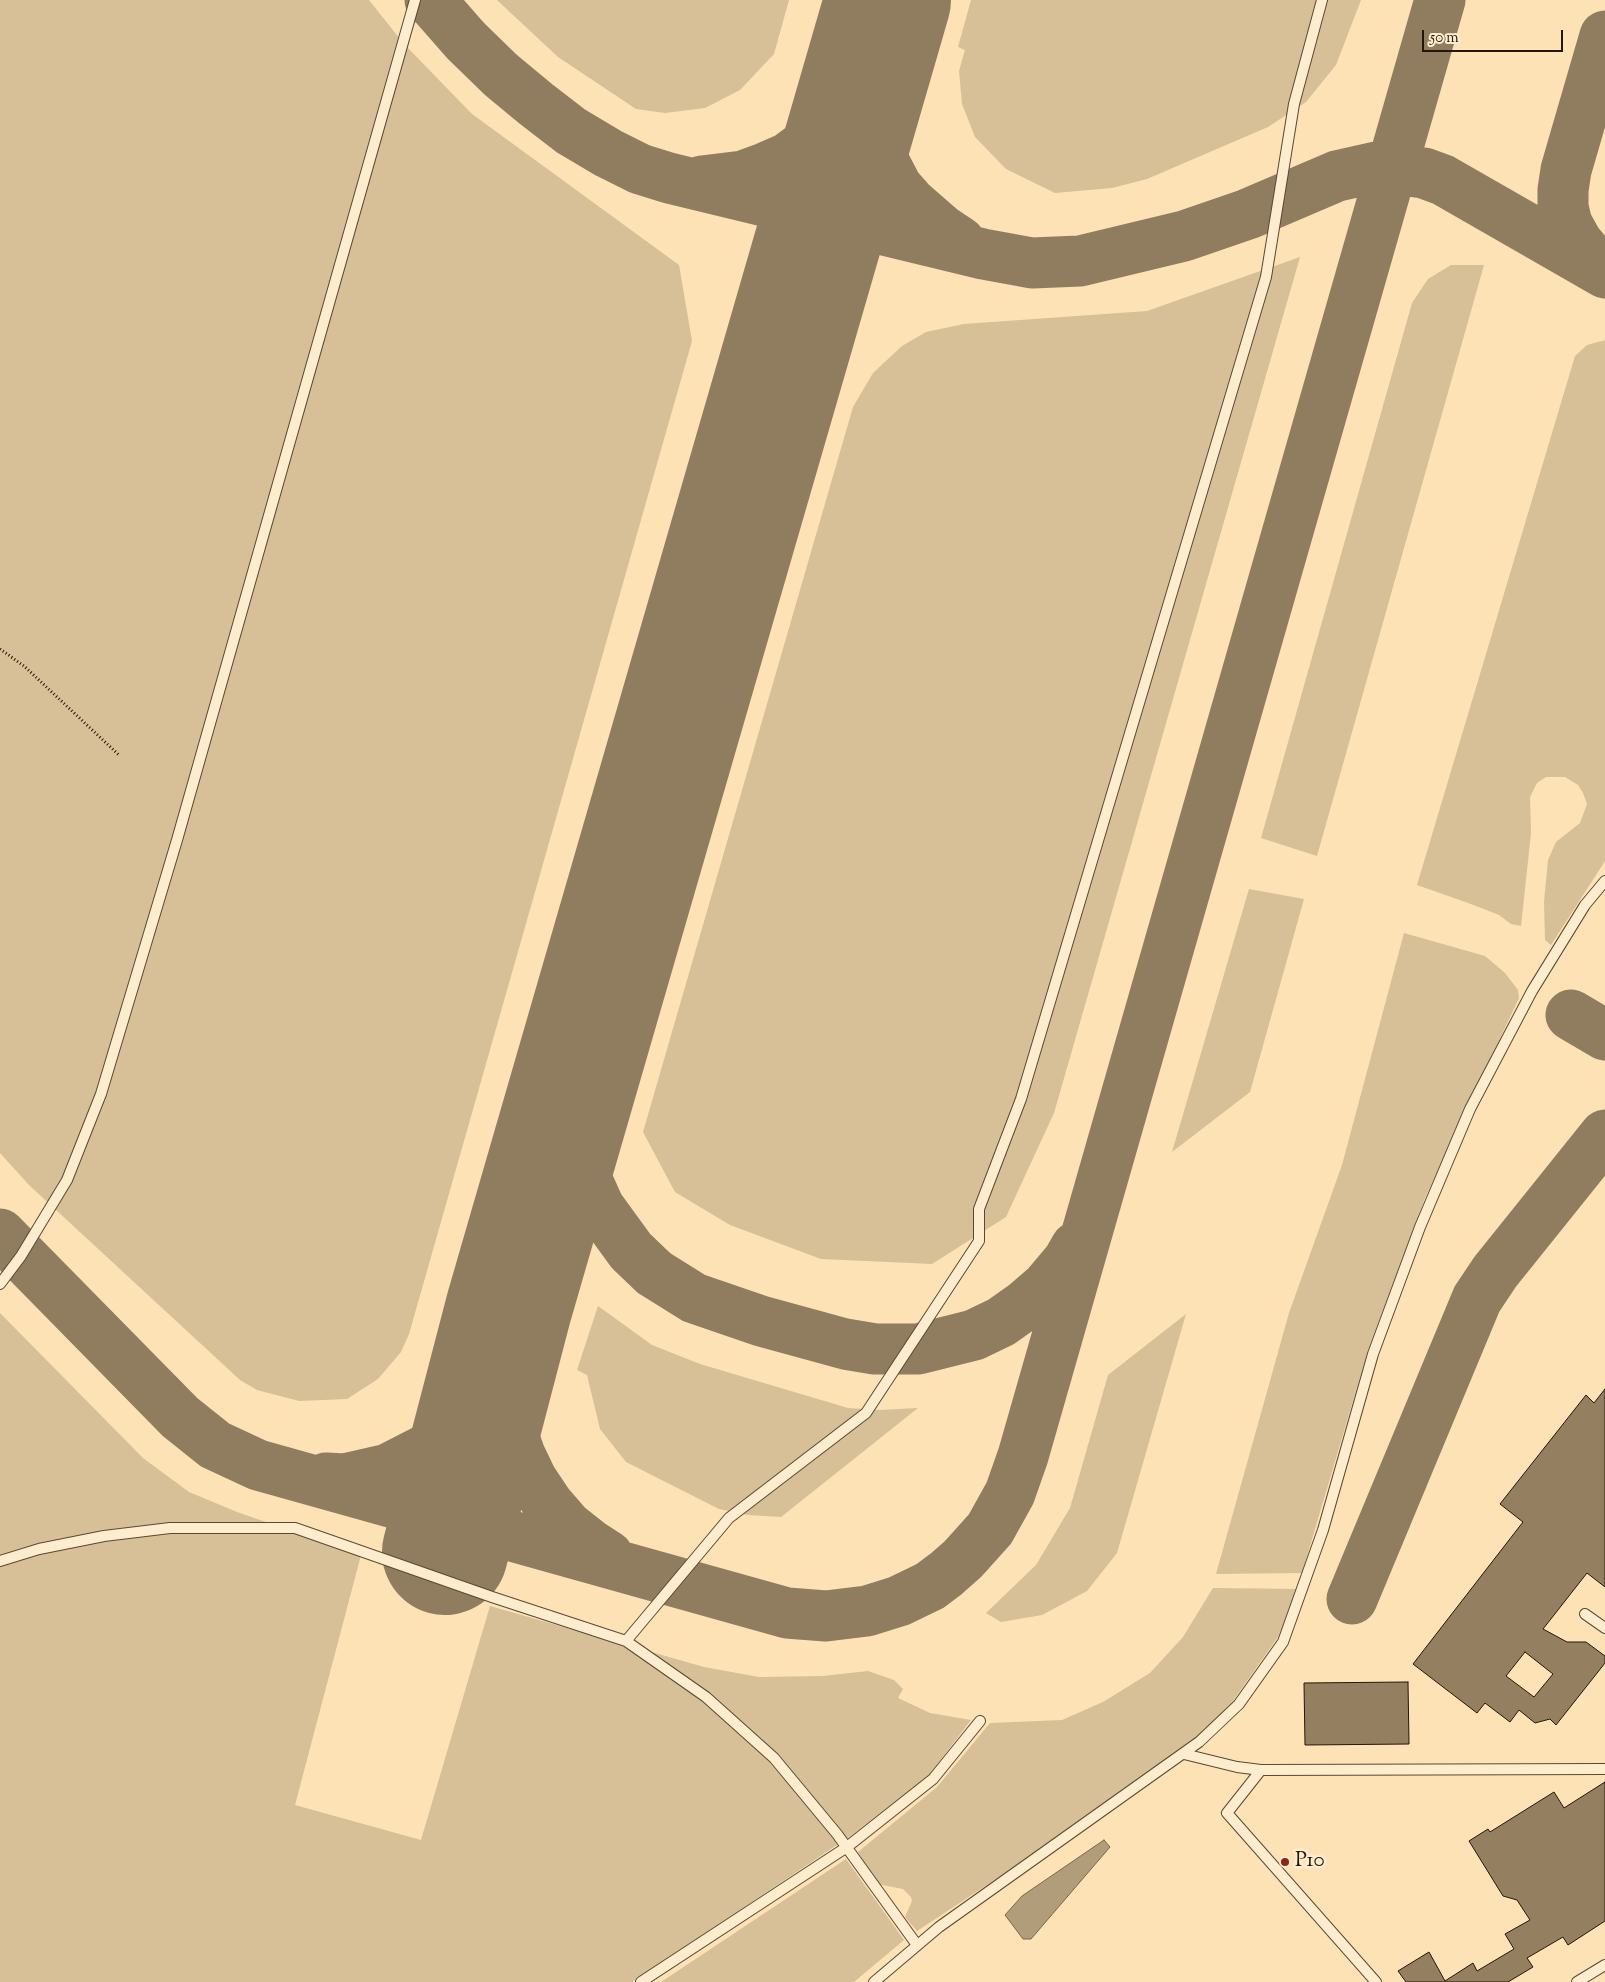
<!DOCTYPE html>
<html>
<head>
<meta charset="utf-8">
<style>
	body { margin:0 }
	#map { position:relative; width:1605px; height:1982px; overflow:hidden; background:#fce2b4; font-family:"Sorts Mill Goudy",serif }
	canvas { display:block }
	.scale { position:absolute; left:1422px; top:30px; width:141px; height:22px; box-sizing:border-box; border:2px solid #231608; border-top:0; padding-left:6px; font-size:15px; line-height:18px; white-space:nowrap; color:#231608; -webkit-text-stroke:4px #fdecce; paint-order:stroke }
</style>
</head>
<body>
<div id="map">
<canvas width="1605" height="1982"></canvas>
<div class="scale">50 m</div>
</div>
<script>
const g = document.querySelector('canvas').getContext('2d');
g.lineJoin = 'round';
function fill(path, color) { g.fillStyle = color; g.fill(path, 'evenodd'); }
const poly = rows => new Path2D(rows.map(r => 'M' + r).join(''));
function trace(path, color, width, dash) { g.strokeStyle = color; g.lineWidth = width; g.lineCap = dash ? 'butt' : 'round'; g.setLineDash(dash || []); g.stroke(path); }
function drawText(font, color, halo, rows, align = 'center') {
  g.font = font + ' "Sorts Mill Goudy",serif'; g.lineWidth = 5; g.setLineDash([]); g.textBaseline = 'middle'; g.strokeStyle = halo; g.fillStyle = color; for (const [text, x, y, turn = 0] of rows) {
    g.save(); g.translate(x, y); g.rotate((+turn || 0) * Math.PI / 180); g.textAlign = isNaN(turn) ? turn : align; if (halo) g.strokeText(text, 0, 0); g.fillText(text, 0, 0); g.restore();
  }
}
fill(poly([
	[0,0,369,0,404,44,472,114,679,265,692,341,409,1334,401,1352,378,1379,347,1399,299,1401,257,1390,240,1380,29,1185,0,1153],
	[497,0,789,0,774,54,740,90,705,108,665,113,636,109,558,57],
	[971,0,1361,0,1336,65,1306,102,1268,127,1147,179,1112,188,1055,193,1006,169,975,137,962,104,959,71,965,50,958,47],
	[1300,257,1054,1113,1006,1217,932,1264,821,1259,730,1225,675,1192,643,1132,853,407,873,373,902,346,926,332,964,324,1147,311],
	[1451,265,1484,265,1317,856,1261,838,1412,303,1428,279],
	[1605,340,1605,861,1551,945,1545,940,1544,902,1548,860,1556,842,1580,823,1587,804,1583,793,1578,785,1565,777,1546,777,1537,783,1530,797,1531,833,1521,926,1511,924,1499,915,1471,904,1417,885,1575,356,1587,345],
	[1249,889,1304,899,1250,1092,1172,1152],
	[1404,933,1485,956,1505,973,1518,990,1519,998,1425,1198,1368,1350,1302,1573,1216,1574,1289,1313,1342,1165],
	[598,1306,652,1345,700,1364,848,1408,880,1410,918,1408,781,1517,748,1515,719,1509,626,1462,600,1429,587,1375,577,1370],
	[0,1313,143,1458,189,1492,237,1512,361,1555,295,1805,421,1840,490,1606,704,1667,759,1677,823,1676,868,1671,894,1680,903,1689,898,1698,930,1713,971,1720,929,1775,849,1837,632,1982,0,1982],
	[1186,1314,1117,1553,1087,1591,1042,1615,1001,1622,986,1613,1036,1565,1070,1508,1108,1375],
	[1213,1588,1299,1589,1278,1637,1233,1701,1190,1747,1060,1837,917,1931,905,1917,912,1901,911,1897,903,1889,877,1884,858,1852,937,1787,990,1723,1062,1720,1103,1702,1150,1673,1183,1637],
	[846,1859,904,1940,854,1982,661,1982]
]), '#d7bf97');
const water = poly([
	[1104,1840,1110,1847,1031,1939,1023,1939,1005,1915,1022,1896,1104,1840]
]);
fill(water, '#b29d7a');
trace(water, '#79674c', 1);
trace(poly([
	[430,0,466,41,501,75,536,104,571,131,608,153,640,169,669,178,983,254,1032,263,1080,261,1184,236,1248,214,1337,176,1377,167,1424,173,1443,180,1605,273],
	[875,55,869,89,877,140,885,164,897,187,911,203,942,230,960,242],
	[702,181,743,176,765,168,788,158,824,131,839,113,852,93,880,28],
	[1597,266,1577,242,1567,224,1563,207,1563,190,1566,170,1605,36],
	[1571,1015,1605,1035],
	[588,1034,577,1117,579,1149,586,1178,599,1207,631,1251,654,1273,694,1298,761,1321,845,1344,875,1349,918,1349,974,1335,1001,1322,1025,1305,1047,1286,1068,1261,1076,1247],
	[0,1234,180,1417,215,1445,258,1465,787,1613,826,1616,867,1611,899,1601,930,1586,946,1574,963,1559,990,1529,1010,1493,1023,1456,1440,0],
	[509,1307,503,1369,504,1399,511,1429,520,1455,532,1480,548,1504,567,1526,591,1545,608,1556],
	[326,1478,344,1479,388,1469,433,1446,453,1429,471,1406,495,1364,500,1344],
	[1352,1599,1477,1299,1495,1272,1605,1135]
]), '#907c5e', 51);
trace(poly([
	[445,1552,509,1307,888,0]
]), '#907c5e', 126);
const building = poly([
	[1605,1389,1605,1587,1587,1573,1543,1629,1567,1642,1586,1642,1605,1656,1605,1663,1556,1725,1550,1719,1535,1723,1519,1710,1510,1722,1485,1703,1477,1713,1413,1664,1523,1522,1500,1504,1586,1395,1594,1403,1605,1389],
	[1525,1652,1553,1674,1534,1697,1506,1676,1525,1652],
	[1408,1682,1409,1744,1305,1745,1304,1683,1408,1682],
	[1605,1782,1605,1921,1568,1945,1563,1937,1527,1958,1533,1967,1508,1982,1406,1982,1398,1971,1429,1952,1445,1981,1473,1963,1477,1971,1514,1949,1505,1934,1530,1920,1517,1900,1503,1896,1469,1841,1488,1829,1490,1832,1554,1792,1564,1808,1605,1782]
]);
fill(building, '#948061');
trace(building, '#231608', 1);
const service = poly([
	[0,1284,21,1256,67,1180,101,1094,177,840,415,0],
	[0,1561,39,1549,104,1536,170,1528,295,1528,492,1597,626,1641,706,1697,774,1758,837,1834,917,1945],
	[1585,1614,1605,1628],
	[626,1641,729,1518,866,1413,979,1241,979,1209,1021,1099,1266,277,1294,104,1322,0],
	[1184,1754,1237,1767,1261,1770],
	[641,1982,847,1847,933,1779,980,1721],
	[874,1982,939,1927,1199,1742,1239,1704,1283,1642,1323,1530,1373,1354,1420,1227,1470,1109,1532,991,1585,905,1605,881],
	[1376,1982,1227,1813,1261,1770,1605,1769],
	[1577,1982,1605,1965]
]);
trace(service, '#594933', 12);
trace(poly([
	[0,649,24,666,120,756]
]), '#231608', 3, [1, 2.5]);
trace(service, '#fdecce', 10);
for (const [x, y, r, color] of [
	[1285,1862,5,"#8f2418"]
]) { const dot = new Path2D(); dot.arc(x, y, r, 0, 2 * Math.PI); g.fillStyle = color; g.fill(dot); trace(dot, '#fdecce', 2); }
drawText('21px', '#231608', '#fdecce', [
	["P10",1295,1862]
], 'left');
</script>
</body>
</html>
